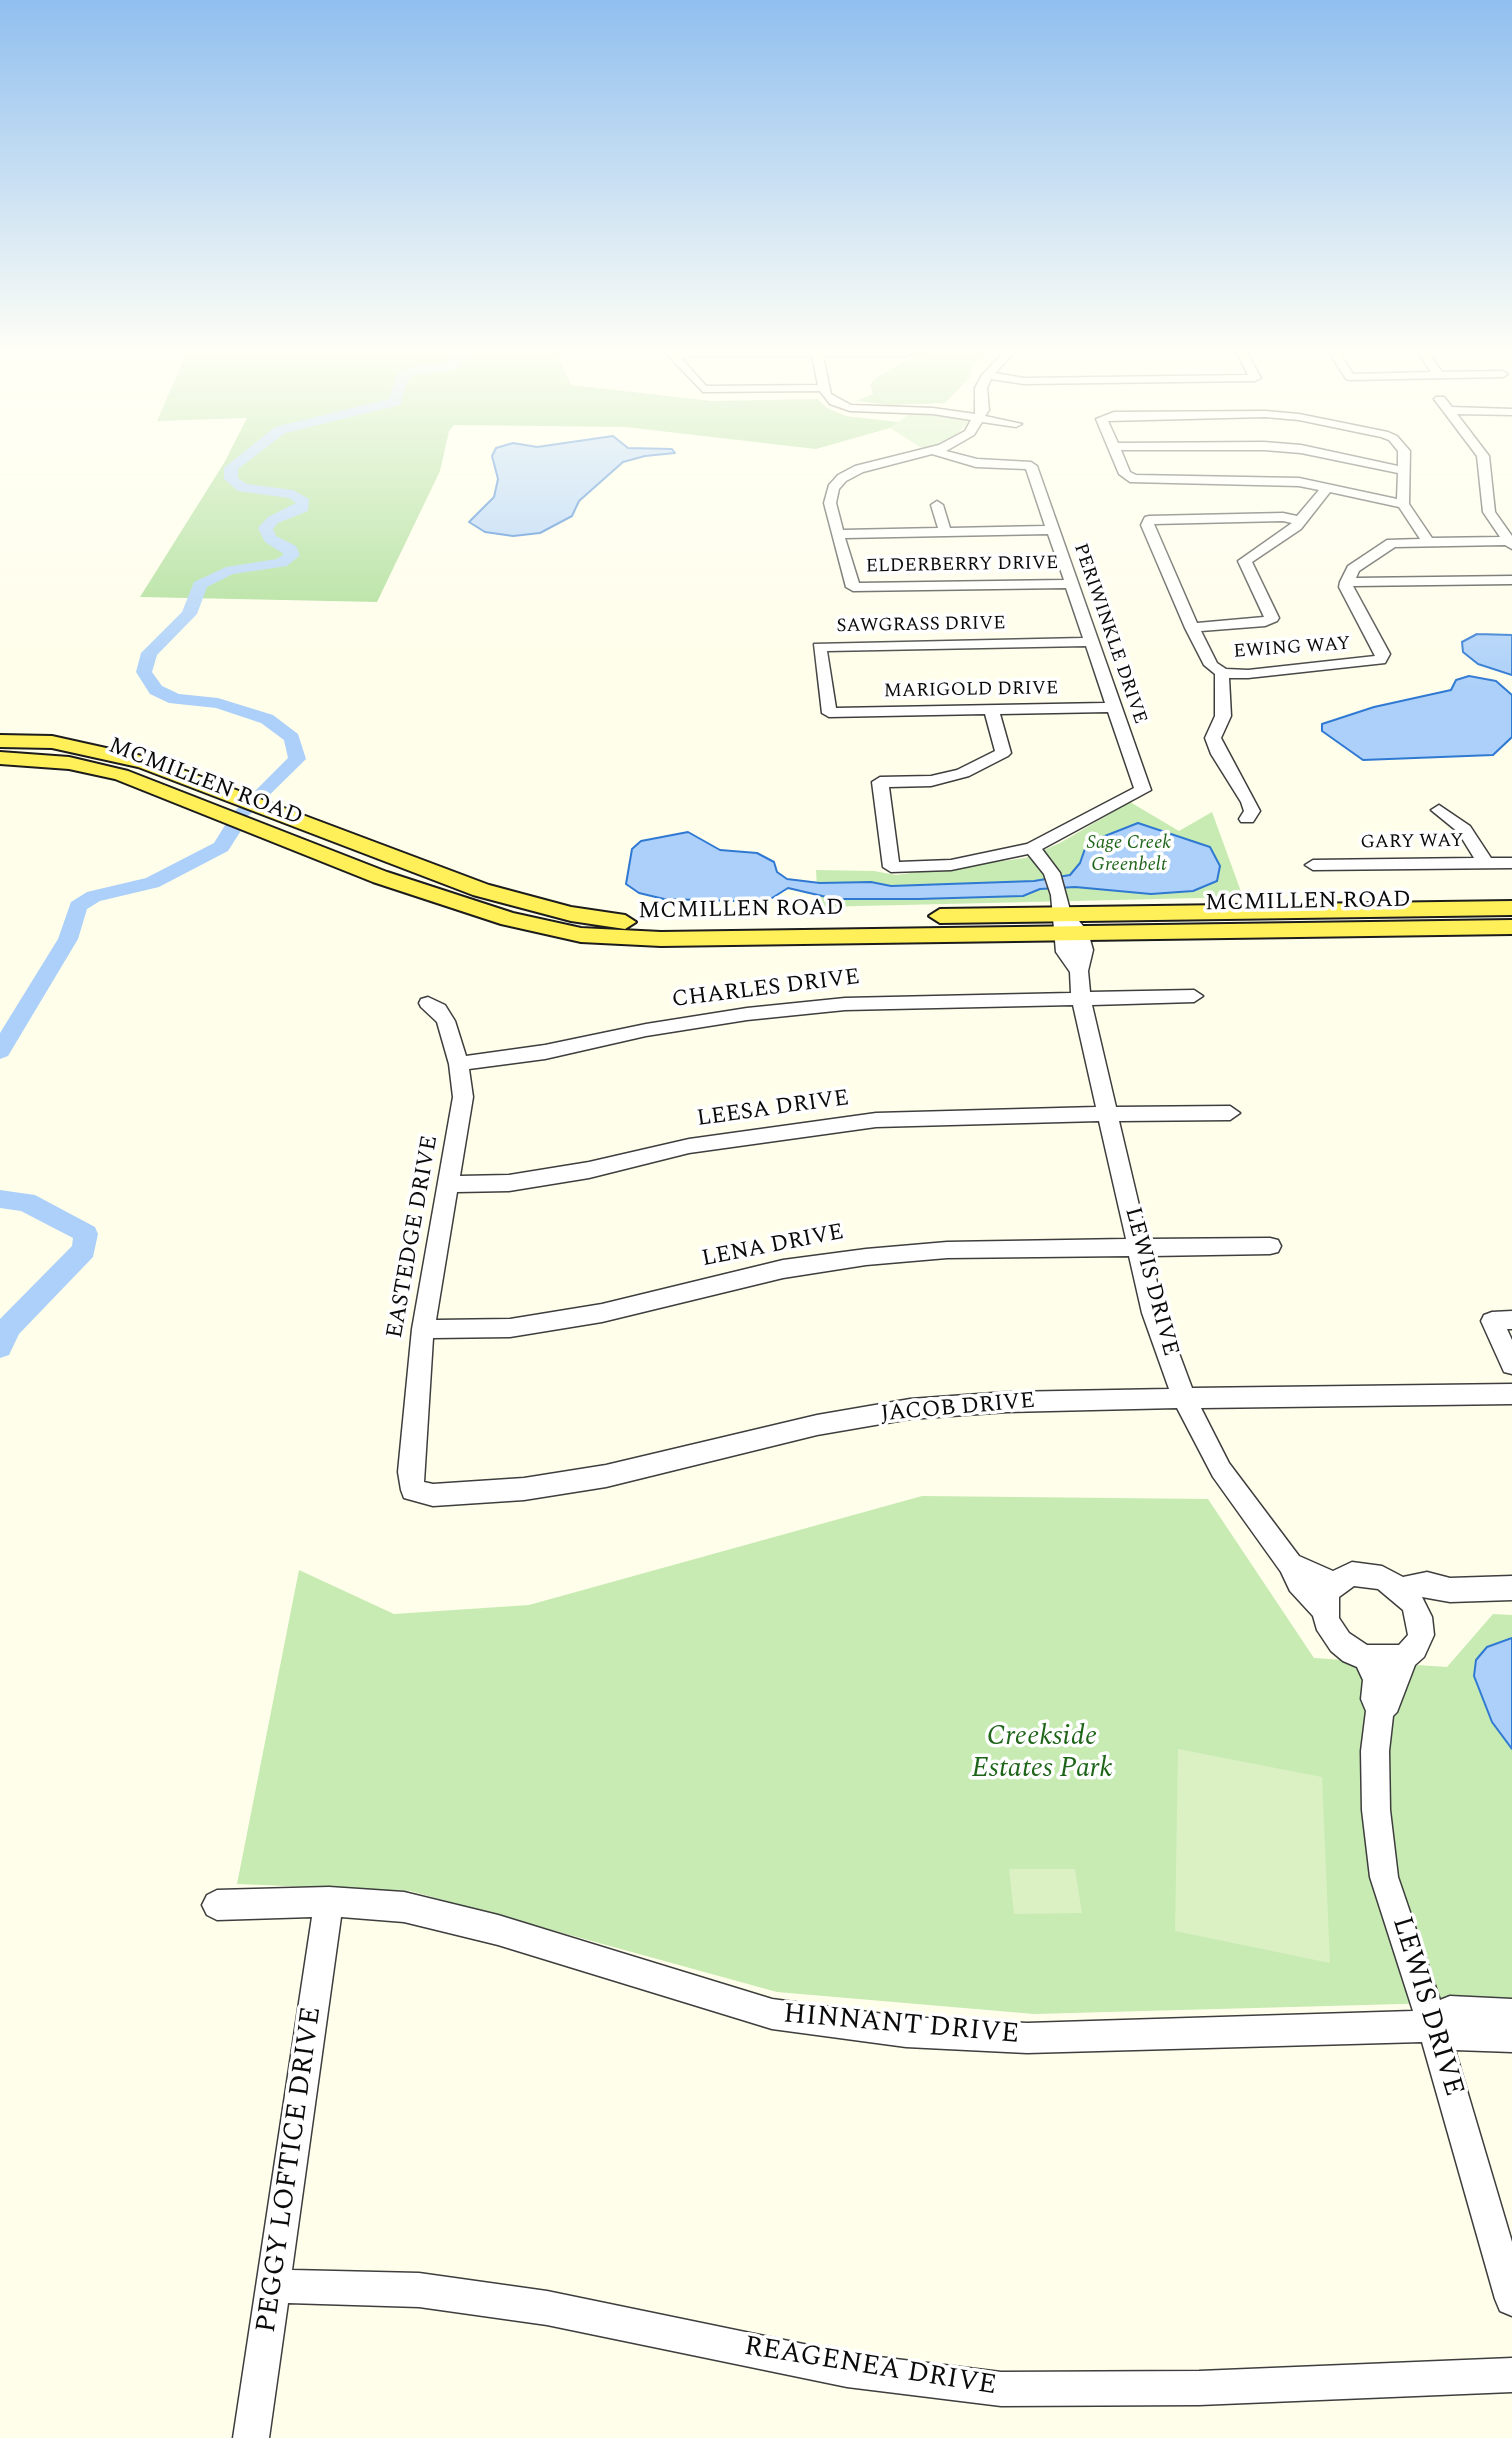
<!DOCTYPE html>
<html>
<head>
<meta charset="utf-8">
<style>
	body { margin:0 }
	canvas { display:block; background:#fffeea }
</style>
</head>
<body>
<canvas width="1512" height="2438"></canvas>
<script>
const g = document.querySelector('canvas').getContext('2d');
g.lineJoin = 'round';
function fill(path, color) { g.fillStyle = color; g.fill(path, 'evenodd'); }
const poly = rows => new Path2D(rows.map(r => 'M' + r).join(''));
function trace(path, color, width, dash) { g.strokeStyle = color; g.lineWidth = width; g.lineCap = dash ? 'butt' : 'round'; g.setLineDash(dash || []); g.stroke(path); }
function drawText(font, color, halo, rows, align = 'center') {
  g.font = font + ' Spectral,serif'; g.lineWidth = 7; g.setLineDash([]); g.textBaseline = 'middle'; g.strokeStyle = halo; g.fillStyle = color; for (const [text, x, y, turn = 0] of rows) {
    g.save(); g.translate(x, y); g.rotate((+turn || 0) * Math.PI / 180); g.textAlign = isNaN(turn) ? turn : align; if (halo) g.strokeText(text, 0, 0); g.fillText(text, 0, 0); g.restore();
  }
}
fill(poly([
	[909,414,939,415,971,420,947,443,925,450,890,428],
	[1130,802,1179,831,1212,812,1243,897,818,907,816,870,874,871,896,875,1025,858,1060,843],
	[922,1496,1208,1499,1314,1658,1447,1667,1493,1614,1512,1615,1512,2001,1034,2014,777,1992,410,1891,237,1884,299,1570,394,1614,529,1605]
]), '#c7ebb2');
fill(poly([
	[188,349,555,349,571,385,711,401,818,399,827,408,846,416,898,422,890,428,816,449,625,427,454,425,449,431,440,471,377,602,140,597,224,463,247,418,157,421],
	[940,349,992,349,971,368,970,377,945,403,891,405,856,401,873,394,870,384,877,377,903,362]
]), '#a7dc91');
fill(poly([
	[1178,1749,1322,1777,1330,1963,1175,1931],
	[1009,1869,1075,1869,1082,1913,1014,1914]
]), '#dbf1c4');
const water = poly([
	[613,436,628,448,672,449,675,453,645,456,623,462,579,501,572,516,540,533,513,536,485,532,469,522,494,497,498,479,492,456,496,448,513,443,537,447,613,436],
	[1477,634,1512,635,1512,675,1478,664,1463,652,1462,642,1477,634],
	[1469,676,1496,681,1512,695,1512,737,1493,755,1363,760,1322,731,1322,724,1374,707,1451,690,1456,680,1469,676],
	[1138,823,1210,847,1220,866,1217,881,1193,891,1151,894,1075,887,1040,889,1023,896,918,899,835,899,788,888,772,898,736,901,664,899,639,893,626,884,632,849,641,841,688,832,720,850,757,853,774,862,777,872,787,879,820,883,871,882,891,886,1034,881,1070,875,1080,863,1087,843,1138,823],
	[1512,1638,1512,1749,1492,1722,1474,1676,1476,1660,1487,1647,1512,1638]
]);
fill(water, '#acd0f9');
trace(water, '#2f79d3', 2);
fill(poly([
	[466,349,479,349,456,370,418,374,408,379,400,405,285,433,238,469,238,478,247,484,293,490,309,499,308,511,278,523,273,529,276,536,296,546,300,555,287,566,233,574,207,587,197,614,157,655,152,672,162,686,179,694,218,698,273,715,298,734,306,759,241,823,244,826,228,851,159,887,100,901,87,909,78,939,8,1056,0,1059,0,1033,58,939,71,902,87,892,146,878,214,843,227,822,232,821,232,814,288,758,284,740,261,723,216,708,169,703,150,694,136,672,141,653,182,612,194,582,226,567,277,559,284,554,265,542,258,528,268,517,296,503,289,498,238,491,224,479,224,468,275,427,389,399,397,374,415,366,448,363,466,349],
	[0,1190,35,1195,95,1227,98,1234,93,1257,19,1334,9,1355,0,1358,0,1319,72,1246,73,1238,21,1211,0,1208,0,1190]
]), '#acd0f9');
const minor = poly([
	[662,349,672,349,676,352,911,349,912,353,907,356,823,356,831,394,851,405,933,408,975,414,975,388,982,375,1007,349,1018,349,995,373,1024,378,1248,375,1235,349,1245,349,1261,378,1255,381,1024,384,991,379,987,388,989,410,985,416,1022,424,1016,427,982,422,974,435,946,451,977,459,1031,462,1037,466,1151,790,1042,849,1060,873,1070,910,1088,932,1093,950,1088,971,1090,992,1194,990,1203,996,1194,1002,1092,1005,1116,1107,1230,1106,1240,1113,1230,1120,1119,1121,1147,1239,1270,1238,1278,1240,1281,1246,1278,1252,1270,1254,1151,1256,1164,1313,1192,1388,1512,1384,1512,1404,1201,1408,1229,1463,1299,1556,1333,1571,1352,1562,1382,1566,1403,1577,1427,1572,1450,1578,1512,1576,1512,1600,1450,1602,1422,1597,1432,1617,1434,1635,1424,1657,1415,1665,1397,1712,1393,1716,1389,1751,1390,1810,1398,1877,1440,2000,1450,1996,1512,1999,1512,2052,1455,2050,1512,2242,1512,2316,1500,2311,1495,2299,1422,2042,1027,2053,906,2047,772,2029,498,1945,404,1922,341,1917,292,2270,419,2273,547,2291,847,2353,1001,2372,1199,2371,1512,2358,1512,2392,1199,2405,1001,2406,847,2387,547,2325,419,2307,288,2303,269,2438,233,2438,312,1917,217,1920,207,1915,202,1905,207,1895,217,1890,329,1887,404,1892,498,1915,772,1999,906,2017,1027,2023,1413,2011,1370,1877,1362,1810,1361,1751,1366,1711,1361,1699,1363,1680,1357,1667,1343,1661,1331,1651,1317,1630,1313,1616,1290,1591,1281,1572,1213,1477,1177,1408,1007,1412,910,1419,817,1435,606,1487,524,1500,433,1506,404,1498,401,1490,398,1472,412,1329,453,1097,449,1064,437,1022,421,1007,419,1003,421,999,428,997,445,1005,455,1021,466,1056,545,1045,646,1024,747,1008,845,998,1071,993,1070,972,1056,952,1051,895,1044,874,1028,854,951,870,891,872,883,867,872,782,880,777,931,776,957,770,995,751,985,714,829,717,822,713,814,644,1083,638,1066,588,853,591,846,587,824,503,829,485,838,475,855,466,939,445,965,431,971,420,933,414,850,411,830,404,820,391,703,392,662,349],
	[696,356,812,356,818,385,706,386,681,358,696,356],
	[932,454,976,467,1026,469,1045,526,950,528,943,505,937,501,931,505,938,528,843,530,836,503,839,489,846,481,863,472,932,454],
	[1048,534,1064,580,859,583,845,538,1048,534],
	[1086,646,1105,703,836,708,827,651,1086,646],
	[1108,712,1134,788,1027,844,951,860,899,862,889,787,931,786,969,776,1008,756,1011,753,1000,714,1108,712],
	[1073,1005,1096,1107,876,1113,689,1139,589,1162,509,1175,460,1176,473,1097,469,1069,545,1059,646,1036,747,1020,845,1010,1073,1005],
	[1099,1121,1126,1239,947,1242,866,1249,783,1260,602,1304,510,1319,436,1320,457,1192,509,1191,589,1178,689,1153,876,1127,1099,1121],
	[1129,1256,1142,1313,1169,1389,1007,1392,910,1399,817,1415,606,1465,524,1478,433,1484,424,1482,433,1338,510,1337,602,1322,783,1278,866,1265,947,1258,1129,1256],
	[1354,1586,1378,1589,1403,1610,1408,1635,1399,1645,1367,1645,1349,1633,1339,1618,1339,1597,1354,1586],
	[1327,349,1337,349,1353,374,1431,372,1416,349,1426,349,1442,372,1503,371,1508,374,1503,377,1350,380,1346,379,1327,349],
	[1436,397,1444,397,1452,407,1512,409,1512,415,1457,414,1489,456,1495,512,1512,536,1512,549,1505,545,1395,547,1359,571,1356,578,1512,576,1512,584,1353,586,1390,654,1385,663,1248,678,1229,678,1231,716,1221,738,1260,811,1253,822,1241,822,1239,819,1244,811,1241,802,1211,754,1205,738,1215,716,1215,674,1204,665,1185,628,1141,525,1145,517,1149,516,1283,513,1297,516,1319,490,1299,486,1130,482,1119,474,1096,419,1114,412,1265,411,1299,414,1388,432,1397,436,1410,451,1409,504,1432,538,1500,537,1483,512,1477,456,1434,399,1436,397],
	[1265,417,1299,420,1381,437,1389,440,1398,451,1398,466,1301,445,1264,442,1118,443,1108,421,1265,417],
	[1121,450,1264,450,1301,453,1398,473,1397,499,1299,478,1136,475,1130,472,1121,450],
	[1330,492,1399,507,1420,539,1387,540,1348,566,1340,582,1339,587,1375,656,1248,670,1226,669,1217,663,1201,631,1265,626,1277,621,1279,618,1252,562,1301,529,1330,492],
	[1283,521,1292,523,1238,561,1264,617,1197,623,1154,524,1283,521],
	[1439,805,1470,826,1491,858,1512,858,1512,868,1313,870,1305,865,1313,860,1474,858,1458,832,1431,810,1439,805],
	[1512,1311,1512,1329,1507,1329,1512,1340,1512,1374,1504,1372,1481,1321,1484,1315,1492,1312,1512,1311]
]);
const major = poly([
	[0,735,52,736,151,758,489,885,571,907,625,915,636,922,625,929,571,921,473,895,138,767,52,748,0,747,0,735],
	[0,752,69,757,128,771,387,872,513,913,581,928,661,932,1512,920,1512,934,661,946,581,942,501,924,373,882,115,779,69,769,0,764,0,752],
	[1512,901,1512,915,940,923,929,916,940,909,1512,901]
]);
trace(minor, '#3e3e3e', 3);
trace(major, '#1c1c1c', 4);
fill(minor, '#fff');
fill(major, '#fff05a');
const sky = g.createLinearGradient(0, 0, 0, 690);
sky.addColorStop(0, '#90bfef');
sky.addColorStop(0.51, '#fffff6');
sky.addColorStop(1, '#fffff600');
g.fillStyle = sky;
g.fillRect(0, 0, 1512, 690);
drawText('19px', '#0b0b0b', '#fff', [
	["ELDERBERRY DRIVE",962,566,-1],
	["SAWGRASS DRIVE",921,626,-1],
	["PERIWINKLE DRIVE",1109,634,71],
	["EWING WAY",1292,649,-4],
	["MARIGOLD DRIVE",971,691,-1],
	["GARY WAY",1412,843,-1]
]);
drawText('italic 19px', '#1e6519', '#fff', [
	["Sage Creek",1129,844],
	["Greenbelt",1129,866]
]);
drawText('23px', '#0b0b0b', '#fff', [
	["MCMILLEN ROAD",205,783,21],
	["MCMILLEN ROAD",1308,903,-1],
	["MCMILLEN ROAD",741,911,-1],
	["CHARLES DRIVE",766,990,-7],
	["LEESA DRIVE",773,1110,-8],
	["EASTEDGE DRIVE",414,1237,-80],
	["LENA DRIVE",773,1247,-11],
	["LEWIS DRIVE",1150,1282,75],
	["JACOB DRIVE",958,1409,-5]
]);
drawText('italic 28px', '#1e6519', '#fff', [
	["Creekside",1042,1739],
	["Estates Park",1042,1771]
]);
drawText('28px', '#0b0b0b', '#fff', [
	["LEWIS DRIVE",1426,2007,73],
	["HINNANT DRIVE",901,2026,5],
	["PEGGY LOFTICE DRIVE",291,2170,-82],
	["REAGENEA DRIVE",870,2368,9]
]);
</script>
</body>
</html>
